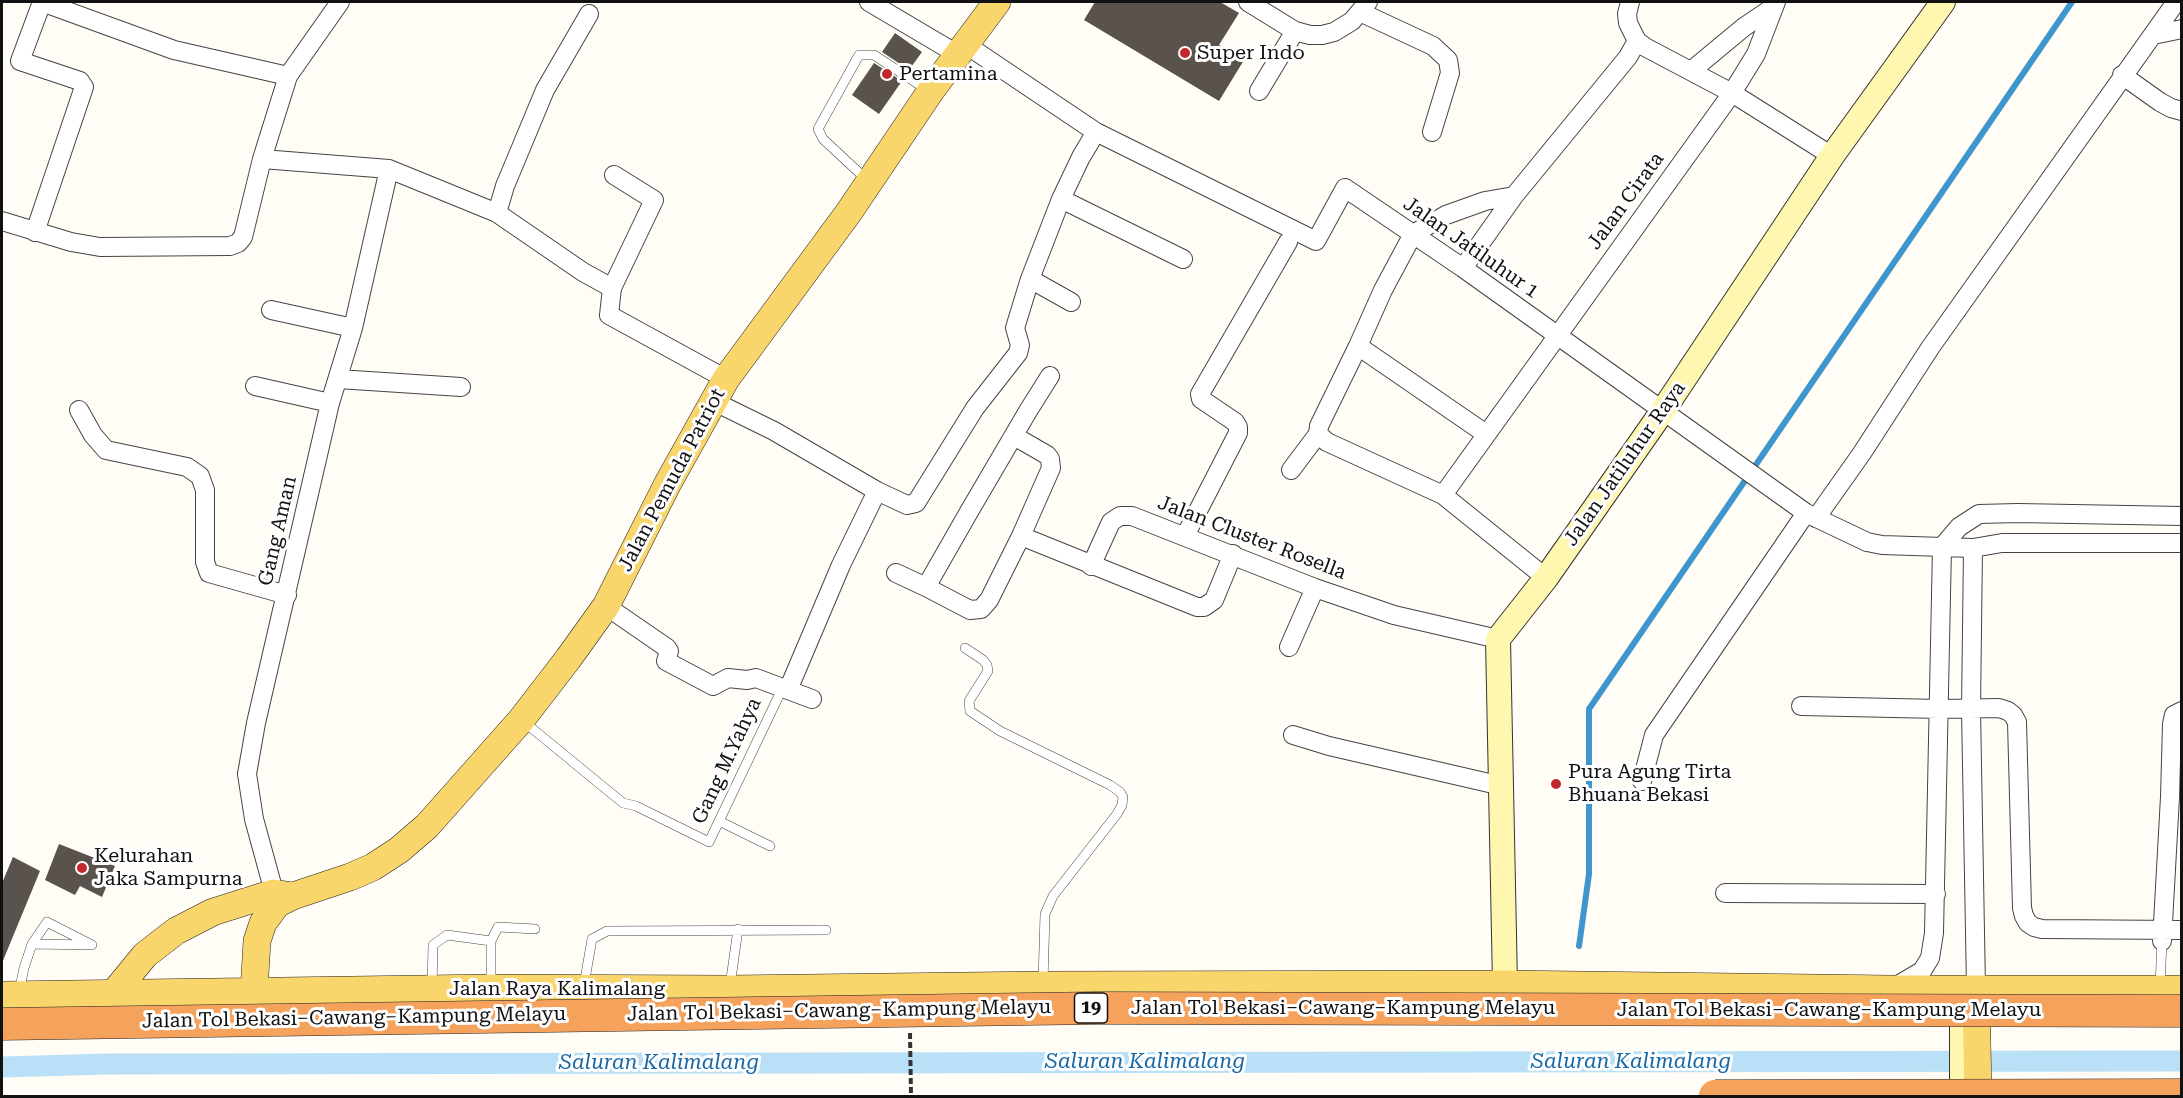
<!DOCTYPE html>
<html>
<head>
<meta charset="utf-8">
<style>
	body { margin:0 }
	#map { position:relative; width:2183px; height:1098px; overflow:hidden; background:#fffdf5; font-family:"Roboto Serif",serif }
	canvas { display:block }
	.frame { position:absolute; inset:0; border:3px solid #111; pointer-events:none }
</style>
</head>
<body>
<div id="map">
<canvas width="2183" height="1098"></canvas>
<div class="frame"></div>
</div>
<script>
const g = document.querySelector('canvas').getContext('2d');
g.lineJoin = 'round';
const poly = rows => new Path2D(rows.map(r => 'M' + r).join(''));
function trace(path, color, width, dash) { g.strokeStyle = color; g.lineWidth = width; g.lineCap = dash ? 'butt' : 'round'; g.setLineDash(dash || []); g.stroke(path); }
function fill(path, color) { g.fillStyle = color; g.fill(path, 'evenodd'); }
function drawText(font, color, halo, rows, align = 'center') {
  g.font = font + ' "Roboto Serif",serif'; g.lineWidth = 6; g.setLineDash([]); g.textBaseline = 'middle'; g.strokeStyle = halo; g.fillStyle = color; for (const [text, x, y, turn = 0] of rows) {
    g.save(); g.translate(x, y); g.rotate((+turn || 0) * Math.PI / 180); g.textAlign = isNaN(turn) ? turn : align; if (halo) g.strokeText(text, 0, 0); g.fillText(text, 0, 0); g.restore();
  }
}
trace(poly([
	[1579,946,1589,874,1589,709,2072,2]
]), '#3f96cf', 6);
trace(poly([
	[2,1067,108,1064,2182,1061]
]), '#b9e0f7', 21);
fill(poly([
	[1095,2,1220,2,1239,13,1219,45,1244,60,1219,101,1084,20],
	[895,33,922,52,909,70,882,52],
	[874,63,902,81,879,114,852,95],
	[59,844,115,866,102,897,80,886,75,895,45,880],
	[13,857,40,871,2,963,2,883]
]), '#5a524d');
const lane = poly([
	[868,181,823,139,818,129,859,55,874,55,929,91],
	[965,648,983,660,987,665,988,671,969,701,970,711,1000,731,1110,785,1120,792,1123,797,1122,805,1117,814,1053,896,1045,914,1043,982],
	[523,721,623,803,636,806,709,842,783,687],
	[719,821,770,846],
	[491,985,491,941,498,927,535,929],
	[584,985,592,939,607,931,826,930],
	[730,986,738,929],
	[2160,986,2162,941],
	[432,987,433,945,447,935,491,941],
	[19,992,24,968,32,944,47,922,92,945,32,944]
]);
const street = poly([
	[42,2,174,50,288,76],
	[869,2,957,54],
	[1248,2,1295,31,1310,35,1322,35,1334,32,1352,21,1368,2],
	[1630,2,1627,14,1628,23,1637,41,1645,47,1732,93,1832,156],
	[1360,12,1433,46,1448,60,1450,73,1432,132],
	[2153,35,2182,29],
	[965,44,1096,132,1316,241,1345,188,1463,268,1806,513,1867,542,1882,545,1973,548],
	[1691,71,1744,27,1772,8],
	[2122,75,2160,102,2171,108,2182,111],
	[1259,91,1295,31],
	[262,159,389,169,497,213,505,186,545,90,589,14],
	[1061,199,1183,259],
	[497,213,583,272,612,288,654,200,614,175],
	[2,221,71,242,100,247,230,246,238,243,243,237,262,159,288,76,340,2],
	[35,232,84,87,80,81,20,61,42,2],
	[1463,268,1514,196,1628,57,1637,41],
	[1030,279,1071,302],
	[612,288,609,315,726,379],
	[271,310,353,328],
	[1358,346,1383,290,1413,234,1446,215,1485,201,1514,196],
	[338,379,461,387],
	[255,386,330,403],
	[713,401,774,431,877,491,907,505,916,503,975,408,1018,353,1020,345,1015,328,1030,279,1061,199,1081,157,1096,132],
	[79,410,93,435,106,450,187,467,200,476,205,490,205,562,209,573,287,595],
	[1318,434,1327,442,1443,495,1732,93,1756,54,1776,2],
	[1014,436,1047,455,1050,459,1051,468,1021,536,989,600,981,609,970,610,926,587,970,510,1028,411,1050,376],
	[1291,470,1318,434,1319,426,1358,346,1486,434],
	[1443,495,1546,578],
	[1816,518,1862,453,1930,348,2176,2],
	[1021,536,1197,607,1204,607,1214,600,1233,554],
	[1185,536,1238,433,1238,427,1235,422,1201,399,1200,394,1288,242],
	[1091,566,1111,522,1120,516,1132,516,1315,588,1394,615,1498,639],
	[896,573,926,587],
	[606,606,667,648,669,651,666,661,713,686,728,678,747,680,756,678,812,699],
	[1289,647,1315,588],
	[788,690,841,565,877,491],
	[1801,706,1940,709,1999,708,2008,711,2013,715,2017,722,2022,908,2024,916,2028,923,2034,927,2042,929,2182,930],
	[1293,735,1329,746,1502,786],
	[1642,781,1654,735,1806,513],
	[1725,893,1936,894],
	[277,903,254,819,247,774,256,723,330,403,353,328,389,169],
	[2162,941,2170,797,2172,724,2174,715,2182,711],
	[1893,988,1922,971,1930,958,1934,933,1942,547,1959,527,1979,514,2018,513,2182,516],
	[1976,988,1971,710,1973,548,2002,543,2182,543]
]);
const secondary = poly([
	[1505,984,1498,639,1546,578,1662,412,1832,156,1943,2],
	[1962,994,1962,1096]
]);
const primary = poly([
	[1976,989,1978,1096],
	[254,991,257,941,263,923,277,904,293,896,350,877,373,867,399,850,427,826,521,720,568,659,606,606,668,483,726,379,849,212,930,92,997,2],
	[113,994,145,955,176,931,213,912,273,893,293,896],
	[2,995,491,988,729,989,1043,985,1505,984,1891,989,2182,989]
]);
trace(lane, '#444', 10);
trace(street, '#444', 20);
trace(secondary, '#333', 26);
trace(primary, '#222', 28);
trace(poly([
	[910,1033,911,1096]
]), '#333', 4, [6, 3]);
trace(lane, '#fff', 9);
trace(street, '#fff', 18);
trace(secondary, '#fff6b0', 24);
trace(primary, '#f9d66b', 27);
const highwayBridge = poly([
	[2,1024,1099,1008,2182,1011],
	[1715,1096,2182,1095]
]);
trace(highwayBridge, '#222', 33, []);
trace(highwayBridge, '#f5a25d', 32);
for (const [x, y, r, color] of [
	[1185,53,6,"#c4262e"],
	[887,74,6,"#c4262e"],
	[1556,784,6,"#c4262e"],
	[82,868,6,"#c4262e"]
]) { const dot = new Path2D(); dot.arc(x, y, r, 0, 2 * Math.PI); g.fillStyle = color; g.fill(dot); trace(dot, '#fff', 2); }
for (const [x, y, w] of [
	[1091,1008,33]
]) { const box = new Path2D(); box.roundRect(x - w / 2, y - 15, w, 30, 4.5); g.fillStyle = '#fff'; g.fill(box); trace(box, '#111', 1.5); }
drawText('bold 18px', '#111', null, [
	["19",1091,1008]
]);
drawText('20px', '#111', '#fff', [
	["Super Indo",1197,53],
	["Pertamina",899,74],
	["Pura Agung Tirta",1568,772],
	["Bhuana Bekasi",1568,795],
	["Kelurahan",94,856],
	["Jaka Sampurna",94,879]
], 'left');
drawText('20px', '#111', '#fff', [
	["Jalan Cirata",1626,201,-54],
	["Jalan Jatiluhur 1",1471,248,35],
	["Jalan Jatiluhur Raya",1625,464,-55],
	["Jalan Pemuda Patriot",672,480,-62],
	["Gang Aman",278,531,-77],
	["Jalan Cluster Rosella",1252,538,21],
	["Gang M.Yahya",727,761,-65],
	["Jalan Raya Kalimalang",557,989],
	["Jalan Tol Bekasi–Cawang–Kampung Melayu",1343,1008],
	["Jalan Tol Bekasi–Cawang–Kampung Melayu",1829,1010],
	["Jalan Tol Bekasi–Cawang–Kampung Melayu",839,1011,-1],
	["Jalan Tol Bekasi–Cawang–Kampung Melayu",354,1018,-1]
]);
drawText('italic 21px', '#1768a6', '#fff', [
	["Saluran Kalimalang",1145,1062],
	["Saluran Kalimalang",1631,1062],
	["Saluran Kalimalang",659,1063]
]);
</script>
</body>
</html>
